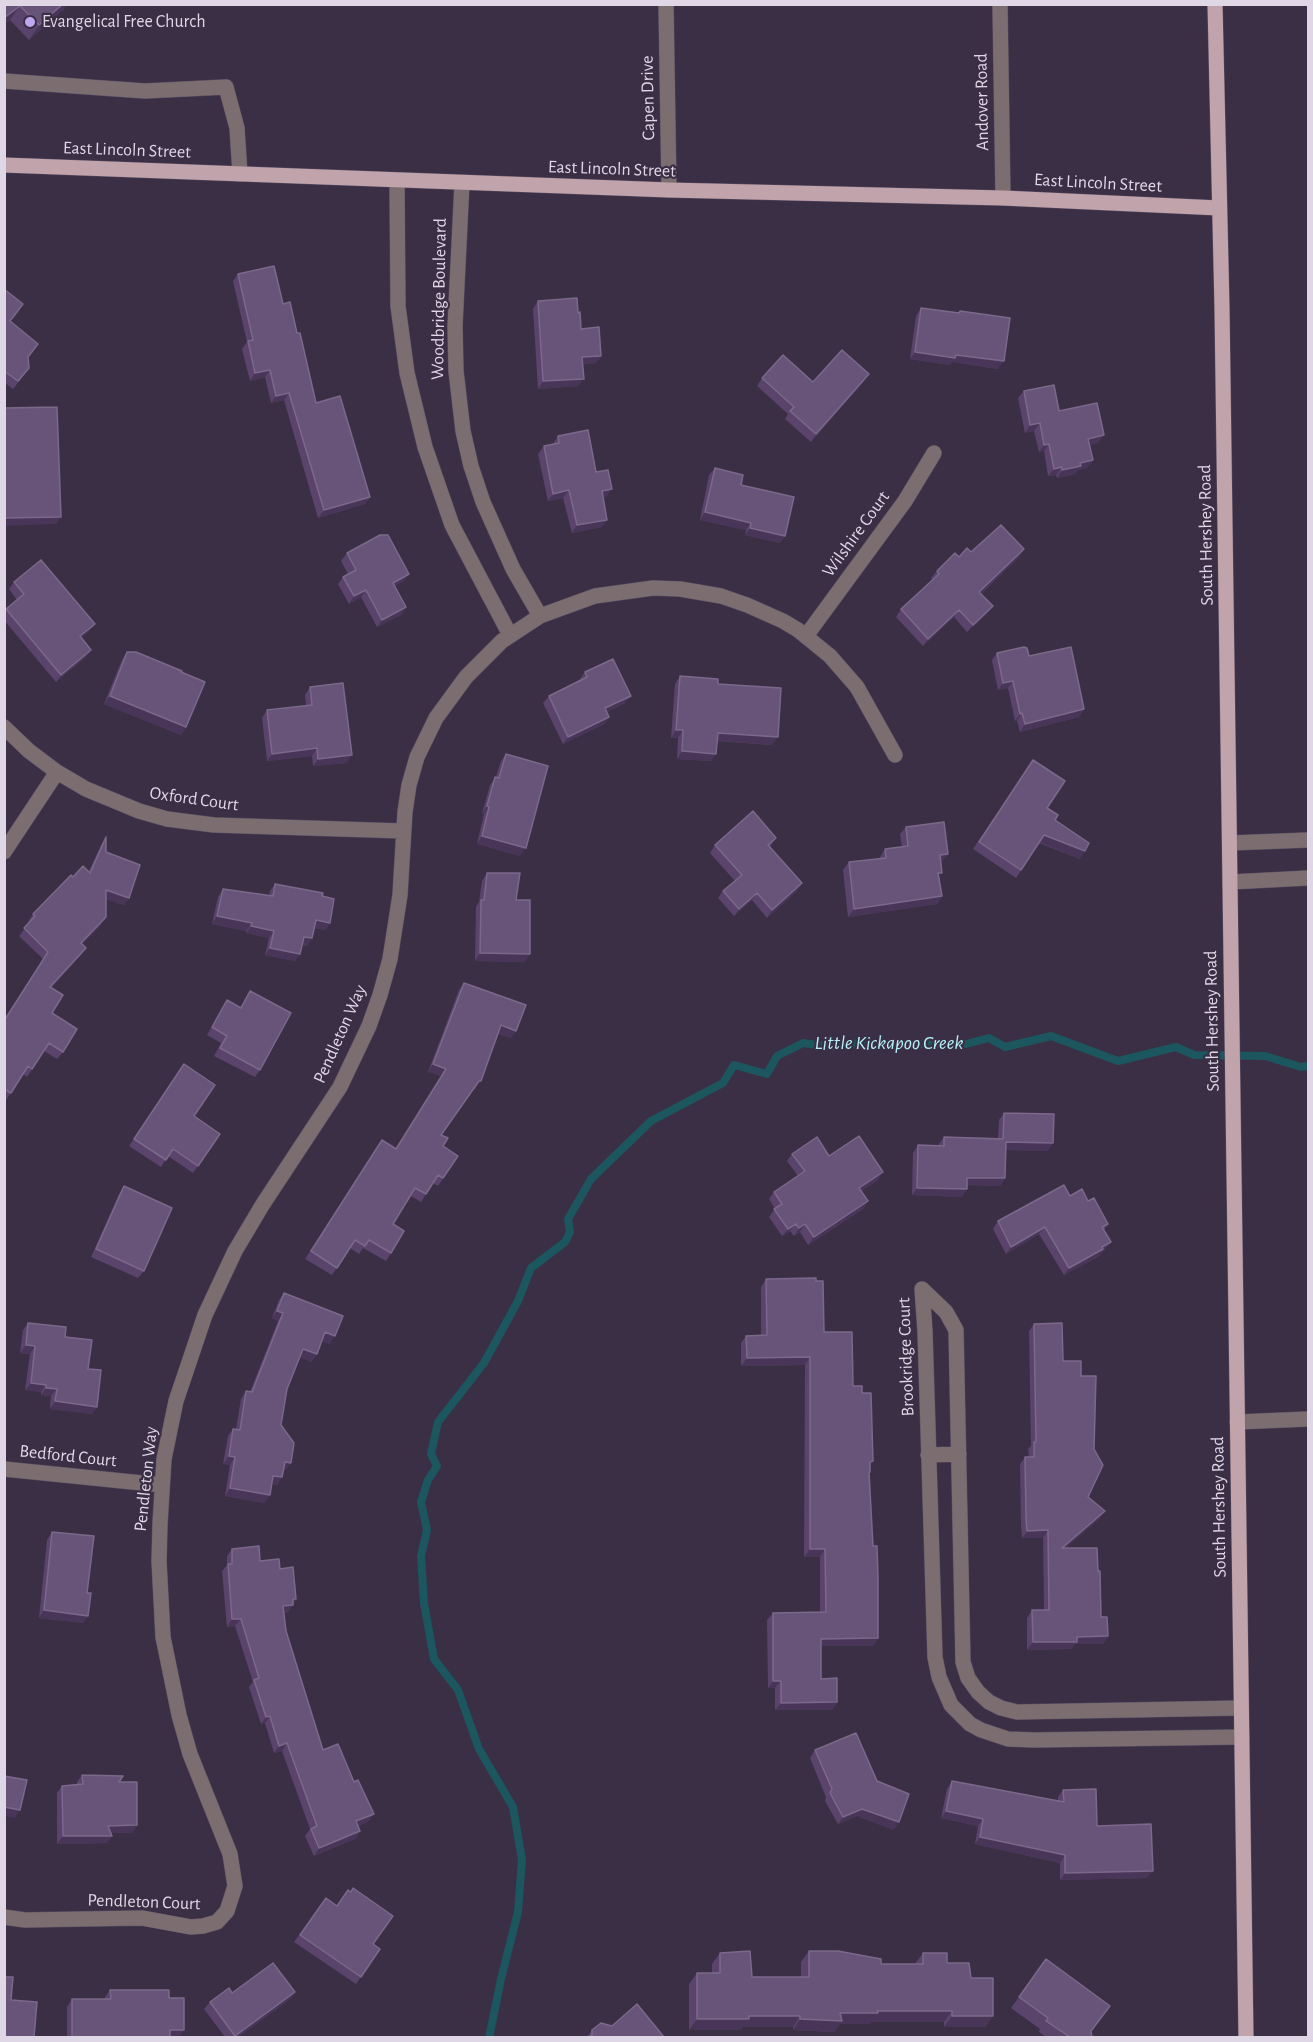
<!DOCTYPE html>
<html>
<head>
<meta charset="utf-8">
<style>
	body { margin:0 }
	#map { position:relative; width:1313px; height:2042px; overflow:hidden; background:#3b2f45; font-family:"Alegreya Sans",sans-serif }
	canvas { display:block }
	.frame { position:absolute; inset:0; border:6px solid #dfd7e6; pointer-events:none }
</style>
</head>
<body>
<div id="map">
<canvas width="1313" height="2042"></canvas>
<div class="frame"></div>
</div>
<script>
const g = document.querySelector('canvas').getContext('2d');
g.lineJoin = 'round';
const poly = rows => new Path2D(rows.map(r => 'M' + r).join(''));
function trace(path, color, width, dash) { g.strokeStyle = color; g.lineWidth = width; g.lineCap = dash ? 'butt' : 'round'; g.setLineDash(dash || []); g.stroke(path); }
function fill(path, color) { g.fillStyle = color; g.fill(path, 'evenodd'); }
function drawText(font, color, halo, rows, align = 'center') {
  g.font = font + ' "Alegreya Sans",sans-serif'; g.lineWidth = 4.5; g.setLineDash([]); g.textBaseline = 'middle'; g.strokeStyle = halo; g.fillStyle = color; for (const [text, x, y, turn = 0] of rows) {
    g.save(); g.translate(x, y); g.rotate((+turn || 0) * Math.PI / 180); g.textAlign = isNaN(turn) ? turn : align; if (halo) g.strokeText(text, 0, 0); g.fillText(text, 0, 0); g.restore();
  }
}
trace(poly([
	[489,2038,501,1979,518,1912,522,1860,513,1807,479,1749,458,1690,434,1659,424,1603,421,1556,427,1530,421,1502,428,1480,437,1466,431,1454,438,1422,484,1363,518,1301,531,1268,565,1242,570,1232,568,1219,591,1179,651,1121,723,1083,734,1065,767,1074,777,1056,803,1043,831,1047,865,1042,887,1044,966,1044,989,1038,1005,1047,1051,1036,1118,1061,1176,1047,1194,1055,1265,1056,1301,1067,1308,1066]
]), '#1c565e', 8);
const minor = poly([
	[666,4,669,190],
	[1000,4,1003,198],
	[4,81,145,91,226,87,237,128,240,174],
	[397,181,398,306,407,373,425,447,452,525,510,635],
	[462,183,455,326,456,371,463,431,471,466,483,502,513,569,540,616],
	[806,636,905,501,934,453],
	[4,727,29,751,57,772,86,789,139,811,167,819,214,825,403,831],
	[1230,843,1308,840],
	[4,852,57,772],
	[1230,882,1308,878],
	[1237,1422,1308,1419],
	[928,1455,959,1454],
	[4,1469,162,1485],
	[1241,1708,1017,1712,1001,1708,989,1702,978,1692,968,1678,963,1662,956,1330,946,1312,922,1289,925,1331,935,1657,939,1677,951,1705,970,1724,981,1730,1008,1739,1034,1740,1242,1737],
	[4,1917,25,1920,142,1918,191,1927,203,1926,217,1922,227,1911,235,1886,230,1854,190,1754,179,1715,163,1637,159,1561,160,1524,164,1459,176,1401,205,1315,235,1251,263,1204,340,1087,369,1026,380,995,390,959,400,895,405,812,409,785,417,757,436,718,466,677,502,641,540,616,595,596,653,588,680,589,721,596,747,605,783,621,798,630,830,656,857,687,895,755]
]);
const major = poly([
	[1215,4,1222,308,1246,2038],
	[4,165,669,190,1003,198,1219,208]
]);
trace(minor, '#594d62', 16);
trace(major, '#594d62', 16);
trace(minor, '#7b6d70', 15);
trace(major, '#c1a3ab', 15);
fill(poly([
	[4,4,67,4,64,9,29,40,10,20,4,25],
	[238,274,283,304,297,333,316,403,370,497,365,504,318,518,284,400,271,403,265,377,250,381,242,349,247,342,233,281],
	[4,289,18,312,10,321,28,358,24,375,13,389,4,382],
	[538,301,578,313,581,329,601,356,596,363,583,364,578,386,538,389,533,309],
	[921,308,959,313,960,311,998,369,952,362,950,365,910,359,916,316],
	[762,378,813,382,864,381,811,442,785,419,788,414,757,386],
	[1024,391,1059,411,1098,443,1089,445,1093,460,1087,468,1078,470,1075,474,1057,478,1056,475,1048,476,1044,451,1039,452,1034,431,1025,433,1018,398],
	[558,436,596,472,607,496,603,497,602,527,572,533,563,498,548,501,538,454,544,446,553,444],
	[715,468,785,536,780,543,745,535,746,530,700,520,709,475],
	[1024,549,1019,557,981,594,993,606,987,614,967,632,954,617,923,646,896,617,901,609,933,580,931,578,937,571,959,557,971,552],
	[347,553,404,581,395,586,406,607,401,615,377,627,361,597,349,604,338,584,343,577,348,574,341,561],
	[14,582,95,624,89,631,81,638,86,657,56,682,4,620,4,611,17,600,9,589],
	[127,652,181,672,186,727,181,735,104,704,122,660],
	[997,653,1029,656,1084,709,1079,717,1020,732,1017,721,1015,721,1008,688,998,690,992,660],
	[585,672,625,703,607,712,609,717,604,724,563,744,543,703,549,696,580,680,580,679],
	[680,676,718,684,772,745,717,741,711,761,677,759,678,738,671,738,675,684],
	[310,687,347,763,313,766,312,756,267,761,262,718,267,710,306,706,305,695],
	[506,754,520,856,477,844,484,814,482,814,490,785,496,777,501,761],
	[1033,760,1047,808,1080,859,1039,843,1016,878,973,849],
	[906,827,948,854,942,861,940,862,939,877,942,896,937,904,848,917,843,870,849,862,880,859,880,857,885,849,902,847,900,834],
	[106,837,106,852,129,898,124,905,106,899,101,925,82,944,86,948,81,955,51,988,52,1013,63,1052,57,1059,44,1051,27,1077,23,1074,6,1100,4,1099,4,1020,43,959,19,936,29,923,28,922,33,914,73,877,89,871,101,845],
	[776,838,770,847,797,891,767,918,752,900,734,916,718,898,723,891,735,881,710,853,715,845],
	[487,873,530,954,524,962,475,961,476,907,479,902,482,881],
	[275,884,322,896,330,923,325,930,314,928,312,938,307,946,302,945,300,954,295,961,265,955,269,938,246,933,246,931,212,924,218,897,223,889,269,896,270,891],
	[464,983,511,1038,498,1034,475,1089,473,1088,441,1135,443,1146,458,1156,438,1186,433,1183,421,1202,411,1196,393,1224,391,1253,386,1261,363,1248,359,1254,350,1248,332,1275,305,1259,377,1147,396,1149,441,1076,428,1072,459,990],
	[250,991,260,1070,255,1077,214,1056,221,1043,207,1035,227,1000,240,1008],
	[184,1064,194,1116,220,1134,193,1173,168,1156,161,1167,129,1146],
	[1004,1113,1048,1151,1006,1150,1005,1178,1000,1186,967,1185,962,1197,912,1195,913,1153,918,1145,938,1146,939,1144,944,1137,998,1138,999,1120],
	[792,1154,829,1156,878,1180,861,1191,868,1201,863,1209,808,1245,800,1232,794,1236,790,1231,782,1236,769,1217,775,1209,769,1199,774,1192,798,1176,787,1161],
	[124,1186,144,1271,138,1278,91,1257,119,1194],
	[1070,1196,1088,1201,1108,1224,1104,1230,1105,1250,1102,1252,1098,1257,1064,1275,1039,1234,1006,1254,993,1229,998,1221],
	[766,1279,824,1332,853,1386,870,1464,869,1474,878,1638,873,1646,821,1646,821,1679,837,1702,832,1710,775,1710,775,1688,768,1688,767,1620,773,1613,820,1612,820,1557,804,1557,805,1365,741,1366,741,1343,746,1336,761,1335,761,1287],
	[284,1293,330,1344,322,1341,317,1354,311,1362,300,1357,287,1389,281,1425,286,1470,283,1470,282,1477,277,1485,272,1484,270,1495,264,1503,225,1496,230,1465,223,1464,228,1436,233,1429,236,1429,241,1399,246,1391,250,1392,278,1321,272,1318,279,1300],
	[28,1323,65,1337,88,1369,97,1407,92,1414,50,1409,51,1396,41,1395,41,1392,25,1390,30,1354,20,1353,23,1330],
	[1034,1324,1063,1361,1081,1376,1088,1497,1100,1518,1065,1548,1098,1571,1101,1617,1108,1636,1103,1644,1075,1644,1071,1649,1027,1650,1027,1618,1032,1610,1044,1610,1043,1538,1022,1538,1021,1525,1020,1464,1025,1457,1029,1457,1028,1449,1031,1446,1029,1331],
	[52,1532,87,1593,88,1616,83,1623,39,1618,47,1540],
	[232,1549,280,1569,296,1599,288,1612,284,1613,286,1631,323,1750,369,1821,358,1826,360,1831,355,1839,314,1856,305,1836,310,1829,282,1751,274,1753,265,1723,261,1724,249,1687,253,1682,235,1626,227,1627,222,1571,227,1565,227,1556],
	[815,1750,894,1830,857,1816,838,1824,825,1801,826,1797,810,1758],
	[82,1775,119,1782,137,1825,132,1833,111,1833,112,1836,107,1843,57,1844,57,1793,62,1786,77,1784,77,1782],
	[952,1781,1058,1801,1058,1797,1063,1790,1147,1878,1060,1880,1060,1863,975,1844,978,1826,941,1818,947,1789],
	[326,1898,337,1906,373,1944,380,1949,356,1984,294,1942],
	[809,1951,881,1964,915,1964,923,1953,947,1963,971,1978,993,2016,985,2027,944,2027,944,2022,871,2022,870,2024,840,2024,834,2032,793,2030,793,2027,743,2027,741,2030,689,2030,689,1984,697,1973,712,1973,712,1964,720,1953,752,1977,801,1977,801,1962],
	[1046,1959,1091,2032,1092,2037,1046,2037,1039,2032,1040,2029,1011,2008],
	[110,1990,169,1998,179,2037,67,2037,67,2007,72,1999,105,1999,105,1997],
	[295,1992,289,2000,238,2037,225,2037,204,2009,210,2002,232,1993],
	[612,2026,664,2037,587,2037,592,2030]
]), '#5b446c');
fill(poly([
	[63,4,67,4,64,9,29,40,39,25],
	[20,6,10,20,4,25,4,18],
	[915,352,956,355,1004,361,998,369,952,362,950,365,910,359],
	[601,356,596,363,577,364,582,357],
	[270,370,265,377,250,381,255,373],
	[869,374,864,381,811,442,816,434],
	[584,379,578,386,538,389,543,381],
	[289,393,284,400,271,403,276,396],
	[1040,423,1034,431,1025,433,1030,425],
	[1104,435,1098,443,1083,446,1088,439],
	[1049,444,1044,451,1039,452,1044,445],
	[1093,460,1087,468,1078,470,1075,474,1057,478,1062,470,1080,463],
	[1062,467,1056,475,1048,476,1054,469],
	[612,489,607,496,596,498,602,491],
	[569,490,563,498,548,501,553,494],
	[370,497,365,504,318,518,324,510],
	[705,512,751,523,746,530,700,520],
	[61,517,56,524,4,526,4,518],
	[607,520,602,527,572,533,577,525],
	[750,528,785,536,780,543,745,535],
	[1024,549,1019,557,974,600,979,592],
	[409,574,404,581,388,590,393,583],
	[366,590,361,597,349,604,354,596],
	[993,606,987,614,967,632,973,625],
	[406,607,401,615,377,627,382,620],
	[959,610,954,617,923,646,928,639],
	[95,624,89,631,75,644,80,636],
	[91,650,86,657,56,682,61,675],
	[1013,681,1008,688,998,690,1003,683],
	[110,696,186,727,181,735,104,704],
	[631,696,625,703,600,716,605,708],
	[1084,709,1079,717,1020,732,1025,724],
	[1022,713,1017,721,1015,721,1020,714],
	[609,717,604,724,563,744,568,737],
	[676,730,683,730,678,738,671,738],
	[718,733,778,737,772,745,712,740],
	[317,748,312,756,267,761,272,754],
	[682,751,716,754,711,761,677,759],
	[352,755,347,763,313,766,318,759],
	[487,806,489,807,484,814,482,814],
	[1044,835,1085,851,1080,859,1039,842],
	[482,836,526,848,520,856,477,844],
	[948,854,942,861,934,862,940,855],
	[802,883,797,891,767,918,772,910],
	[106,890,129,898,124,905,101,897],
	[757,893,752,900,734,916,739,909],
	[942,896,937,904,848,917,854,909],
	[217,916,252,923,246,931,212,924],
	[106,917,101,925,76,950,81,943],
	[316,920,330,923,325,930,311,927],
	[251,926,274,931,269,938,246,933],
	[304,937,312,938,307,946,299,944],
	[86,948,81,955,45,994,50,987],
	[270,948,300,954,295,961,265,955],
	[480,953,530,954,524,962,475,961],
	[501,1025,516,1031,511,1038,496,1033],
	[433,1064,446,1069,441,1076,428,1072],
	[479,1081,481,1081,475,1089,473,1088],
	[1006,1142,1053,1143,1048,1151,1001,1150],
	[883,1172,878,1180,854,1196,859,1188],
	[967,1178,1005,1178,1000,1186,962,1185],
	[917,1188,967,1189,962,1197,912,1195],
	[868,1201,863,1209,808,1245,814,1237],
	[796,1224,790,1231,782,1236,788,1229],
	[805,1224,800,1232,794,1236,799,1228],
	[1045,1227,1039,1234,1006,1254,1011,1247],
	[1111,1242,1105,1250,1102,1252,1098,1257,1064,1275,1069,1268],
	[277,1311,283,1313,278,1321,272,1318],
	[325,1332,335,1336,330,1344,320,1340],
	[26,1345,35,1346,30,1354,20,1353],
	[303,1349,317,1354,311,1362,298,1356],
	[810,1357,805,1365,741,1366,747,1358],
	[31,1383,46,1385,41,1392,25,1390],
	[46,1388,57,1389,51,1396,41,1395],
	[55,1401,97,1407,92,1414,50,1409],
	[229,1456,235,1457,230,1465,223,1464],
	[285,1462,291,1463,286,1470,280,1469],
	[273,1476,282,1477,277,1485,268,1483],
	[230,1488,270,1495,264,1503,225,1496],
	[1105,1511,1100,1518,1057,1556,1062,1548],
	[1048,1530,1043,1538,1022,1538,1027,1531],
	[810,1549,825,1549,820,1557,804,1557],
	[293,1599,296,1599,288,1612,278,1613,283,1606],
	[44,1610,88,1616,83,1623,39,1618],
	[232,1619,241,1619,235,1626,227,1627],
	[1108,1636,1103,1644,1075,1644,1071,1649,1027,1650,1033,1642,1077,1637],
	[878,1638,873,1646,816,1646,821,1639],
	[773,1681,781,1681,775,1688,768,1688],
	[837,1702,832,1710,775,1710,781,1703],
	[270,1716,265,1723,261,1724,266,1717],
	[287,1743,282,1751,274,1753,279,1746],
	[4,1807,20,1810,15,1818,4,1816],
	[862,1809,899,1822,894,1830,857,1816,838,1824,843,1817],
	[946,1811,983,1819,978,1826,941,1818],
	[374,1814,369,1821,350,1829,356,1821],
	[137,1825,132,1833,103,1833,108,1826],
	[360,1831,355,1839,314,1856,319,1848],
	[63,1836,112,1836,107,1843,57,1844],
	[980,1837,1065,1855,1060,1863,975,1844],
	[1153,1871,1147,1878,1060,1880,1065,1873],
	[295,1992,289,2000,238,2037,234,2037],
	[877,2011,952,2011,944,2022,871,2022,870,2024,840,2024,834,2032,793,2030,800,2019,840,2013],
	[749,2016,800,2016,793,2027,743,2027,741,2030,689,2030,697,2019],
	[952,2016,993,2016,985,2027,944,2027],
	[170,2030,184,2030,179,2037,164,2037]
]), '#483557');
const building = poly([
	[4,4,63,4,39,25,20,6,4,18,4,4],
	[274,266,283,304,290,302,297,333,300,333,316,403,340,396,370,497,324,510,289,393,276,396,270,370,255,373,248,341,253,340,238,274,274,266],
	[4,289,23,304,10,321,38,344,28,357,29,368,18,381,4,371,4,289],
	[577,298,578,313,580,312,581,329,599,327,601,356,582,357,584,379,543,381,538,301,577,298],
	[921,308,959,313,960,311,1010,318,1004,361,956,355,955,358,915,352,921,308],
	[842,350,869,374,816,434,790,411,794,407,762,378,783,355,813,382,842,350],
	[1054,385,1059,411,1097,403,1104,435,1088,439,1093,460,1080,463,1081,466,1062,470,1062,467,1054,469,1049,444,1044,445,1040,423,1030,425,1024,391,1054,385],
	[57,407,61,517,4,518,4,408,57,407],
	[588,430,596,472,608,470,612,489,602,491,607,520,577,525,569,490,553,494,544,446,559,443,558,436,588,430],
	[715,468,743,475,741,485,794,497,785,536,750,528,751,523,705,512,715,468],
	[1001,525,1024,549,979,592,993,606,973,625,959,610,928,639,901,609,939,574,937,571,955,553,959,557,967,548,971,552,1001,525],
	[380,535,388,535,409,574,393,583,406,607,382,620,366,590,354,596,343,577,356,570,347,553,380,535],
	[41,560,95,624,80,636,91,650,61,675,6,609,24,594,14,582,41,560],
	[1024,647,1027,648,1029,656,1071,647,1084,709,1025,724,1022,713,1020,714,1013,681,1003,683,997,653,1024,647],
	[127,652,136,652,182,671,181,672,205,682,186,727,110,696,127,652],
	[613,659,631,696,605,708,609,717,568,737,549,696,587,677,585,672,613,659],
	[680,676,718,679,718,684,781,688,778,737,718,733,716,754,682,751,683,730,676,730,680,676],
	[343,683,352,755,318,759,317,748,272,754,267,710,312,705,310,687,343,683],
	[506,754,548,766,526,848,482,836,489,807,487,806,495,777,499,778,506,754],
	[1033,760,1065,781,1047,808,1058,815,1055,820,1089,843,1085,851,1044,835,1021,870,979,842,1033,760],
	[753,811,776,838,768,845,802,883,772,910,757,893,739,909,723,891,742,875,715,845,753,811],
	[944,822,948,854,940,855,942,873,938,873,942,896,854,909,849,862,886,858,885,849,908,846,906,827,944,822],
	[106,837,106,852,140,865,129,898,106,890,106,917,81,943,86,948,50,987,63,995,52,1013,77,1029,63,1052,49,1043,32,1069,28,1066,11,1093,4,1089,4,1021,48,952,24,928,35,916,33,914,71,875,73,877,83,866,90,873,106,837],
	[487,873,520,873,516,900,530,900,530,954,480,953,481,900,484,900,487,873],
	[275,884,323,893,322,896,334,899,330,923,316,920,312,938,304,937,300,954,270,948,274,931,251,926,252,923,217,916,223,889,273,896,275,884],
	[464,983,526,1005,516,1031,501,1025,481,1081,479,1081,441,1135,448,1138,443,1146,458,1156,443,1178,438,1175,426,1194,415,1188,393,1224,404,1231,391,1253,369,1240,365,1246,355,1240,337,1268,311,1251,382,1140,396,1149,446,1069,433,1064,464,983],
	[250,991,291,1013,260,1070,220,1048,227,1036,212,1027,227,1000,241,1008,250,991],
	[184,1064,215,1085,194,1116,220,1134,198,1166,173,1149,166,1160,134,1139,184,1064],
	[1004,1113,1054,1114,1053,1143,1006,1142,1005,1178,967,1178,967,1189,917,1188,918,1145,944,1146,944,1137,1003,1139,1004,1113],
	[859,1136,883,1172,859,1188,868,1201,814,1237,805,1224,799,1228,796,1224,788,1229,774,1209,782,1204,774,1192,805,1171,792,1154,817,1137,829,1156,859,1136],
	[1064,1185,1070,1196,1082,1189,1088,1201,1094,1198,1108,1224,1102,1227,1111,1242,1102,1247,1103,1249,1069,1268,1045,1227,1011,1247,998,1221,1064,1185],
	[124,1186,172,1208,144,1271,96,1249,124,1186],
	[816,1278,816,1281,823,1281,824,1332,852,1332,853,1386,862,1386,862,1393,871,1393,873,1461,870,1462,870,1472,869,1472,873,1546,877,1546,878,1577,878,1638,821,1639,821,1679,837,1678,837,1702,781,1703,781,1681,773,1681,773,1613,826,1612,825,1549,810,1549,810,1357,747,1358,746,1336,767,1335,766,1279,816,1278],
	[284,1293,343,1316,335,1336,325,1332,317,1354,303,1349,287,1389,281,1425,294,1443,291,1463,285,1462,282,1477,273,1476,270,1495,230,1488,235,1457,229,1456,233,1429,240,1430,246,1391,252,1392,283,1313,277,1311,284,1293],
	[28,1323,66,1327,65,1337,92,1340,88,1369,101,1370,97,1407,55,1401,57,1389,46,1388,46,1385,31,1383,35,1346,26,1345,28,1323],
	[1062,1323,1063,1361,1081,1361,1081,1376,1096,1376,1094,1449,1103,1465,1088,1497,1105,1511,1062,1548,1097,1548,1098,1571,1100,1571,1101,1617,1107,1617,1108,1636,1077,1637,1077,1642,1033,1642,1032,1610,1049,1610,1048,1530,1027,1531,1026,1518,1025,1457,1034,1457,1034,1442,1036,1442,1034,1324,1062,1323],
	[52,1532,94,1536,87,1593,91,1593,88,1616,44,1610,52,1532],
	[259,1546,260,1561,279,1559,280,1569,293,1567,296,1599,293,1599,293,1605,283,1606,286,1631,323,1750,338,1744,354,1782,358,1780,374,1814,356,1821,360,1831,319,1848,311,1829,317,1826,287,1743,279,1746,270,1716,266,1717,254,1680,259,1678,241,1619,232,1619,228,1564,232,1564,232,1549,259,1546],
	[856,1733,877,1781,909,1794,899,1822,862,1809,843,1817,830,1793,832,1789,815,1750,856,1733],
	[82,1775,123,1776,119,1782,137,1782,137,1825,108,1826,112,1836,63,1836,62,1786,83,1784,82,1775],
	[4,1776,27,1780,20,1810,4,1807,4,1776],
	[952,1781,1064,1802,1063,1790,1096,1789,1097,1826,1151,1824,1153,1871,1065,1873,1065,1855,980,1837,983,1819,946,1811,952,1781],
	[353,1888,393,1916,373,1944,380,1949,361,1977,300,1935,326,1898,337,1906,348,1890,351,1892,353,1888],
	[750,1951,752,1977,809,1977,809,1951,838,1951,881,1959,881,1964,923,1964,923,1953,947,1953,947,1963,969,1963,971,1978,993,1978,993,2016,952,2016,952,2011,877,2011,878,2013,840,2013,842,2021,800,2019,800,2016,749,2016,749,2019,697,2019,697,1973,720,1973,720,1953,750,1951],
	[1046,1959,1110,2006,1091,2031,1092,2037,1070,2037,1046,2021,1048,2018,1019,1997,1046,1959],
	[273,1963,295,1992,235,2036,210,2002,229,1988,232,1993,273,1963],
	[4,1977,13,1977,11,2000,37,2002,34,2037,4,2037,4,1977],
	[110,1990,169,1990,169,1998,184,1998,184,2030,170,2030,170,2037,72,2037,72,1999,111,1999,110,1990],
	[637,2004,664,2037,589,2037,592,2035,592,2030,601,2023,612,2026,637,2004]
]);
fill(building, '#695479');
trace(building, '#7c688a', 1.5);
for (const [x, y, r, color] of [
	[30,22,6,"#c0a8f3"]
]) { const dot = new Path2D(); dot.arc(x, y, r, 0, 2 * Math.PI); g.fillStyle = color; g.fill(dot); trace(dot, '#3b2f45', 2); }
drawText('18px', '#dfd7e6', '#3b2f45', [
	["Evangelical Free Church",42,22]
], 'left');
drawText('18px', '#dfd7e6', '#3b2f45', [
	["Capen Drive",648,98,-91],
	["Andover Road",982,102,-91],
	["East Lincoln Street",127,150,2],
	["East Lincoln Street",612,169,2],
	["East Lincoln Street",1098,183,3],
	["Woodbridge Boulevard",439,299,-89],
	["Wilshire Court",856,534,-54],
	["South Hershey Road",1206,535,-91],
	["Oxford Court",194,799,8],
	["South Hershey Road",1212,1021,-91],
	["Pendleton Way",340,1034,-66],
	["Brookridge Court",906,1357,-92],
	["Bedford Court",68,1456,6],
	["Pendleton Way",146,1479,-84],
	["South Hershey Road",1219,1507,-91],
	["Pendleton Court",144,1902,2]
]);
drawText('italic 20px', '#b3f0f9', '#3b2f45', [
	["Little Kickapoo Creek",889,1043]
]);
</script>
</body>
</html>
